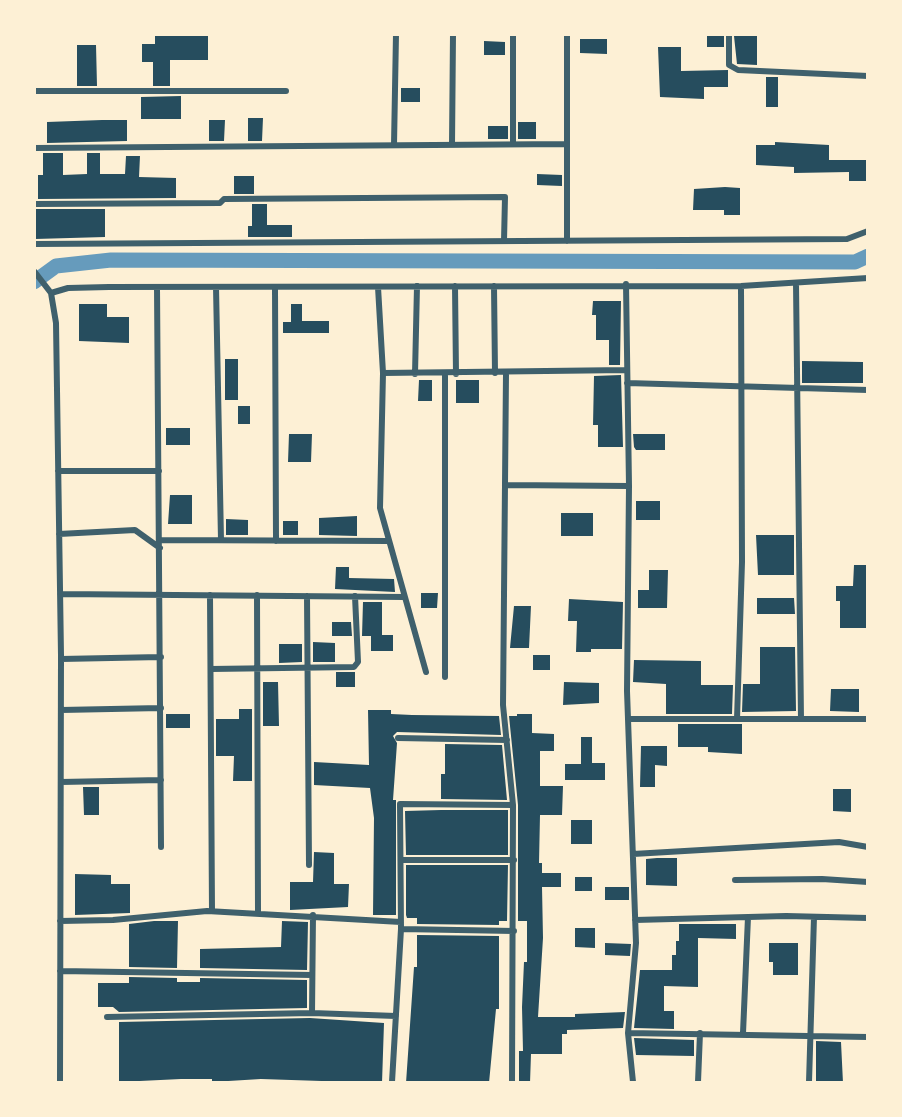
<!DOCTYPE html>
<html>
<head>
<meta charset="utf-8">
<style>
	body { margin:0 }
	#map { position:relative; width:902px; height:1117px; overflow:hidden; background:#fdf0d5; font-family:"Crimson Pro",serif }
	canvas { display:block }
	.frame { position:absolute; inset:0; border:36px solid #fdf0d5; pointer-events:none }
</style>
</head>
<body>
<div id="map">
<canvas width="902" height="1117"></canvas>
<div class="frame"></div>
</div>
<script>
const g = document.querySelector('canvas').getContext('2d');
g.lineJoin = 'round';
const poly = rows => new Path2D(rows.map(r => 'M' + r).join(''));
function trace(path, color, width, dash) { g.strokeStyle = color; g.lineWidth = width; g.lineCap = dash ? 'butt' : 'round'; g.setLineDash(dash || []); g.stroke(path); }
function fill(path, color) { g.fillStyle = color; g.fill(path, 'evenodd'); }
trace(poly([
	[34,282,56,266,111,260,855,262,868,256]
]), '#669bbc', 15);
fill(poly([
	[155,34,208,34,208,60,170,60,170,86,153,86,153,62,142,62,142,44,155,44],
	[707,34,724,34,724,47,707,47],
	[734,36,757,36,757,65,737,64],
	[580,39,607,39,607,54,580,53],
	[484,41,505,42,505,55,484,55],
	[77,45,96,45,97,86,77,86],
	[658,47,681,47,681,71,728,70,728,87,704,87,704,99,660,97],
	[766,77,778,77,778,107,766,107],
	[401,88,420,88,420,102,401,102],
	[181,96,181,119,141,119,141,97],
	[248,118,263,118,262,141,248,141],
	[102,120,127,120,127,141,47,143,47,122],
	[209,120,225,120,224,141,209,141],
	[518,122,536,122,536,139,518,139],
	[488,126,508,126,508,139,488,139],
	[775,142,829,145,829,160,867,160,867,181,849,181,849,172,794,173,794,167,756,165,756,145,775,145],
	[43,153,63,153,63,175,87,174,87,153,100,153,100,174,125,174,126,156,140,156,139,177,176,178,176,198,38,199,38,175,43,175],
	[537,174,562,175,562,186,537,185],
	[234,176,254,176,254,194,234,194],
	[725,187,740,188,740,215,724,215,724,210,693,210,694,189],
	[252,204,267,204,267,225,292,225,292,237,248,237,248,226,252,226],
	[35,209,105,209,105,237,35,239],
	[593,301,621,301,620,365,609,365,609,340,596,340,596,315,592,315],
	[79,304,107,304,107,317,129,317,129,343,79,341],
	[291,304,302,304,302,321,329,321,329,333,283,333,283,322,291,322],
	[225,359,238,359,238,400,225,400],
	[802,361,863,362,863,383,802,383],
	[621,375,623,447,598,447,598,425,593,425,594,376],
	[419,380,432,380,432,401,418,401],
	[456,380,479,380,479,403,456,403],
	[238,406,250,406,250,424,238,424],
	[166,428,190,428,190,445,166,445],
	[289,434,312,434,311,462,288,462],
	[633,434,665,434,665,450,636,450,634,447],
	[170,495,192,495,192,524,168,524],
	[636,501,660,501,660,520,636,520],
	[561,513,593,513,593,536,561,536],
	[357,516,357,536,319,535,319,518],
	[226,519,248,520,248,535,226,535],
	[283,521,298,521,298,535,283,535],
	[756,535,794,535,794,575,758,575],
	[854,565,867,565,867,628,840,628,840,601,836,601,836,586,853,586],
	[336,567,349,567,349,578,394,579,395,592,335,589],
	[649,570,668,570,667,608,638,608,638,590,649,590],
	[421,593,438,593,437,608,421,608],
	[757,598,794,598,795,614,757,614],
	[569,599,623,602,622,649,591,649,591,652,576,652,577,621,568,621],
	[363,602,382,602,382,635,393,635,393,651,371,651,371,636,362,636],
	[514,606,531,606,529,648,510,648],
	[332,622,351,622,352,636,332,636],
	[313,642,335,643,335,662,313,662],
	[279,644,302,644,302,662,279,663],
	[760,647,795,647,796,711,742,712,743,684,760,684],
	[533,655,550,655,550,670,533,670],
	[634,660,701,661,701,685,733,685,732,714,666,714,666,684,633,682],
	[336,672,355,672,355,687,336,687],
	[263,682,278,682,279,726,263,726],
	[564,682,599,683,599,703,563,705],
	[831,689,859,689,859,712,830,711],
	[239,709,252,709,252,781,233,781,234,756,216,756,216,719,239,719],
	[368,710,391,710,391,714,412,715,499,716,501,735,397,732,393,736,397,743,393,800,396,800,396,915,373,915,374,818,370,788,314,785,314,762,369,765],
	[166,714,190,714,190,728,166,728],
	[517,714,532,714,532,733,554,734,554,751,540,751,540,786,563,786,562,815,540,815,539,863,542,863,542,873,561,873,561,887,542,887,543,938,538,1017,575,1017,575,1014,625,1012,623,1028,567,1030,567,1034,562,1034,562,1054,531,1054,530,1083,519,1083,519,1051,523,1051,522,1007,524,962,527,962,527,921,518,921,518,805,509,716,517,716],
	[678,724,742,724,742,754,708,752,708,747,678,747],
	[581,737,592,737,592,763,605,763,605,780,565,780,565,764,581,764],
	[445,744,502,745,507,800,441,799,441,774,445,774],
	[641,746,667,746,667,766,655,765,655,787,640,787],
	[83,787,99,787,99,815,84,815],
	[833,789,851,789,851,812,833,811],
	[441,810,508,810,508,855,406,855,405,811],
	[571,820,592,820,592,844,571,844],
	[314,852,334,853,334,884,349,884,348,907,290,910,290,882,313,882],
	[657,858,677,858,677,886,646,885,646,859],
	[406,865,508,865,507,921,499,921,499,925,417,924,417,918,407,918,406,915],
	[75,874,111,875,111,884,130,884,130,913,75,915],
	[575,877,592,877,592,891,575,891],
	[605,887,629,887,629,900,605,900],
	[154,921,178,921,177,968,129,967,129,924],
	[282,921,308,922,307,970,200,968,200,949,281,947],
	[679,924,736,924,736,939,698,938,698,987,664,986,664,1011,674,1011,674,1029,634,1028,640,970,672,970,672,955,676,955,676,941,679,941],
	[575,928,595,928,595,948,575,947],
	[417,935,499,936,499,1009,496,1009,489,1083,406,1083,414,967,417,967],
	[605,943,631,944,630,956,605,955],
	[769,943,798,943,798,975,773,975,773,962,769,962],
	[129,977,177,978,177,982,200,982,200,978,307,980,307,1008,119,1012,113,1007,98,1007,98,983,129,983],
	[310,1018,384,1023,382,1083,261,1079,212,1082,212,1079,181,1079,119,1082,119,1022],
	[634,1038,694,1040,694,1056,636,1055],
	[816,1041,841,1042,843,1083,816,1083]
]), '#264d5e');
trace(poly([
	[513,34,513,144],
	[567,34,567,241],
	[729,34,729,65,738,70,868,76],
	[34,91,286,91],
	[394,145,396,34],
	[452,145,453,34],
	[34,148,567,144],
	[34,204,220,203,224,199,505,197,504,241],
	[34,244,847,239,868,231],
	[34,271,51,293,56,323,61,655,60,1082],
	[796,283,801,719],
	[626,284,629,486,627,691,636,943,628,1033,633,1082],
	[455,286,456,374],
	[494,286,495,373],
	[157,287,161,847],
	[216,287,221,540],
	[275,287,276,541],
	[378,287,383,373,380,508,426,672],
	[51,293,68,288,109,287,741,286,868,278],
	[383,373,627,370],
	[506,373,503,705,513,805,512,1082],
	[415,374,417,286],
	[445,374,445,677],
	[627,383,868,390],
	[58,471,159,471],
	[505,485,629,486],
	[59,534,135,530,160,548],
	[160,540,389,541],
	[60,594,404,597],
	[210,595,212,911],
	[257,595,258,913],
	[307,596,309,865],
	[61,659,161,657],
	[211,669,354,667,358,662,355,596],
	[61,710,161,708],
	[628,719,868,719],
	[737,719,742,562,741,286],
	[398,738,507,740],
	[61,782,161,780],
	[633,854,839,842,868,847],
	[401,860,514,860],
	[735,880,822,879,868,882],
	[635,920,786,916,868,918],
	[60,921,113,920,207,911,401,922],
	[401,929,514,931],
	[60,971,312,975],
	[312,1013,313,915],
	[107,1017,312,1013,396,1016],
	[628,1033,868,1037],
	[743,1033,748,917],
	[392,1082,401,929,400,804,513,805],
	[698,1082,700,1033],
	[809,1082,814,917]
]), '#3f606c', 6);
</script>
</body>
</html>
